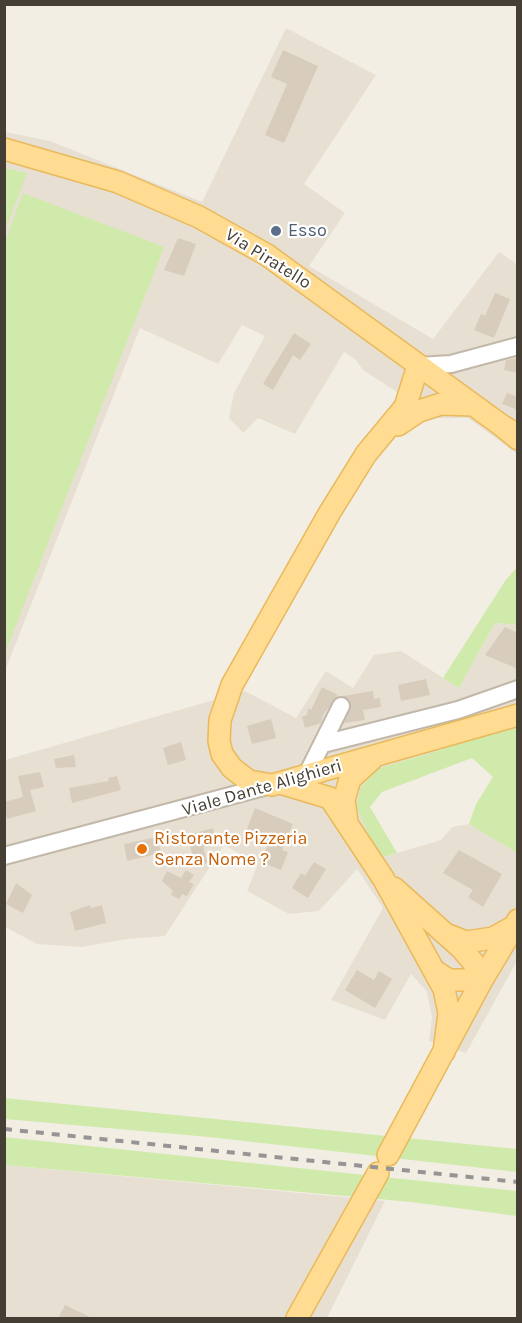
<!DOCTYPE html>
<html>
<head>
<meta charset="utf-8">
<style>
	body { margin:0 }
	#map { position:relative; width:522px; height:1323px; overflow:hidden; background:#f3eee4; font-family:Karla,sans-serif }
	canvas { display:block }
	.frame { position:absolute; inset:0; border:6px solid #453e34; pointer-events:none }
</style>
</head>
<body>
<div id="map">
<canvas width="522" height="1323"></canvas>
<div class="frame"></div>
</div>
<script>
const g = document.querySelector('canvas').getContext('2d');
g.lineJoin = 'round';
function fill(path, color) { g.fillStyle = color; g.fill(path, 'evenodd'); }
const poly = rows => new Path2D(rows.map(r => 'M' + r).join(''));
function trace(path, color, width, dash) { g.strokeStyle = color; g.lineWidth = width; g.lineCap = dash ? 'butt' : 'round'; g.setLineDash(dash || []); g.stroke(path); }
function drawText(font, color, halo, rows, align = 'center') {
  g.font = font + ' Karla,sans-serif'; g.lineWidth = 4.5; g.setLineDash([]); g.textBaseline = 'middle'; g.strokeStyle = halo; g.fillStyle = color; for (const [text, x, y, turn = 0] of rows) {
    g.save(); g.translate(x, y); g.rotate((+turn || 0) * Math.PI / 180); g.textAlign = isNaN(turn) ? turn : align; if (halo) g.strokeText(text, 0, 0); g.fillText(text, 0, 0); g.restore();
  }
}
fill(poly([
	[286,28,376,75,304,184,345,213,309,266,433,339,499,252,517,264,517,454,468,418,437,418,363,370,356,360,344,352,295,434,258,418,243,433,229,418,234,393,265,336,242,325,218,364,140,328,5,671,5,132,50,141,202,202],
	[495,623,517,625,517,706,441,750,379,768,361,787,384,857,441,840,452,827,469,824,517,853,517,961,466,1053,429,1041,432,1017,427,992,411,974,385,1020,331,1000,383,908,357,869,319,911,289,914,247,891,258,864,224,845,165,936,127,939,82,947,37,944,5,927,5,760,245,691,296,718,326,671,353,688,374,655,401,651,459,688],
	[4,1165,385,1201,327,1318,5,1318]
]), '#e7e0d2');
fill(poly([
	[5,168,27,173,5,231,4,168],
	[23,193,164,247,5,653,4,244],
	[517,567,517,625,495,623,459,688,443,678,505,581],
	[517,706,517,853,469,824,476,804,493,777,472,758,382,792,370,807,397,853,384,857,369,835,356,806,361,787,379,768,441,750],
	[4,1098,517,1149,517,1172,209,1137,5,1119],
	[4,1137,517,1191,517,1216,411,1202,5,1165]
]), '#d0eaab');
fill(poly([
	[283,50,318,66,284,143,265,135,287,84,271,77],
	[178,238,196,244,184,276,164,270],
	[495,293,510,299,494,338,474,330,481,314,485,316],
	[294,333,311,344,300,360,293,355,273,390,263,384],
	[518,358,518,373,504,370,506,360],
	[507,393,518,397,518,410,502,404],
	[505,627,518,633,518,669,485,655],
	[426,679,430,695,401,701,398,685],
	[322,687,338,695,323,715,321,723,305,728,302,717,307,715,308,708,311,710],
	[373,691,374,699,380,698,381,707,363,710,365,720,344,723,351,705,343,696],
	[271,719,276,738,252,744,247,726],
	[181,742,186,760,168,765,163,748],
	[74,755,76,767,56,768,54,759],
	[40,772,44,787,30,790,36,811,7,819,4,802,23,797,18,776],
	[117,776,121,790,72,803,69,788,109,781,108,778],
	[255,808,293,824,282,850,288,852,281,870,263,863,266,857,263,856,268,844,245,834],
	[213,828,217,843,203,847,208,863,196,866,190,846,195,844,192,834],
	[157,837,161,853,127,861,124,844],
	[459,850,502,874,483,907,468,897,473,890,443,873],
	[314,862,326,869,308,898,292,888,301,873,305,876],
	[186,870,194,875,189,882,194,884,187,896,182,894,179,899,171,895,173,891,162,881,167,871,181,878],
	[16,883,32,895,23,913,6,904],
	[90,905,91,908,102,905,106,923,75,931,70,912],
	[357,970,374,980,379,971,392,979,375,1008,345,990],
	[65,1305,92,1318,58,1318]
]), '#d8ccbc');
const minor = poly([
	[418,366,451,364,518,346],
	[323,744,458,710,518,689],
	[306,776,341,706],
	[4,856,271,785]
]);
const major = poly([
	[4,149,118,182,199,217,267,255,501,425],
	[418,366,405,407,366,454,330,512,232,685,220,720,219,741,222,754,232,768,249,781,272,785,518,715],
	[398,425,419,411,441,404,473,405],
	[518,435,501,425,518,439],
	[280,783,330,798,383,878,444,989,449,1013,444,1052],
	[347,822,344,800,350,779,372,759],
	[394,888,461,948,473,962,482,980],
	[448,935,466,942,493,938,513,927],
	[435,971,449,980,482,980],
	[388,1155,482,980,518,920],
	[297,1318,378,1173]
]);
trace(minor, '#c2b8a9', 20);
trace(major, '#e9b95c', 24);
trace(minor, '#fff', 16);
trace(major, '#ffdc91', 21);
trace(poly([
	[4,1129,518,1182]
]), '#959595', 4, [8, 8]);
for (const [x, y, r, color] of [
	[276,231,6,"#5c6f8a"],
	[142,849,6,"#e8710a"]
]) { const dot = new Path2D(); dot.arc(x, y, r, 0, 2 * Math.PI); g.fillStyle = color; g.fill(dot); trace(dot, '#fff', 2); }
drawText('18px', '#4e5e75', '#fff', [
	["Esso",288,231]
], 'left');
drawText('18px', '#453e34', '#fff', [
	["Via Piratello",268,259,32],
	["Viale Dante Alighieri",262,788,-16]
]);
drawText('18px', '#c56008', '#fff', [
	["Ristorante Pizzeria",154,839],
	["Senza Nome ?",154,860]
], 'left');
</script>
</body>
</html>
